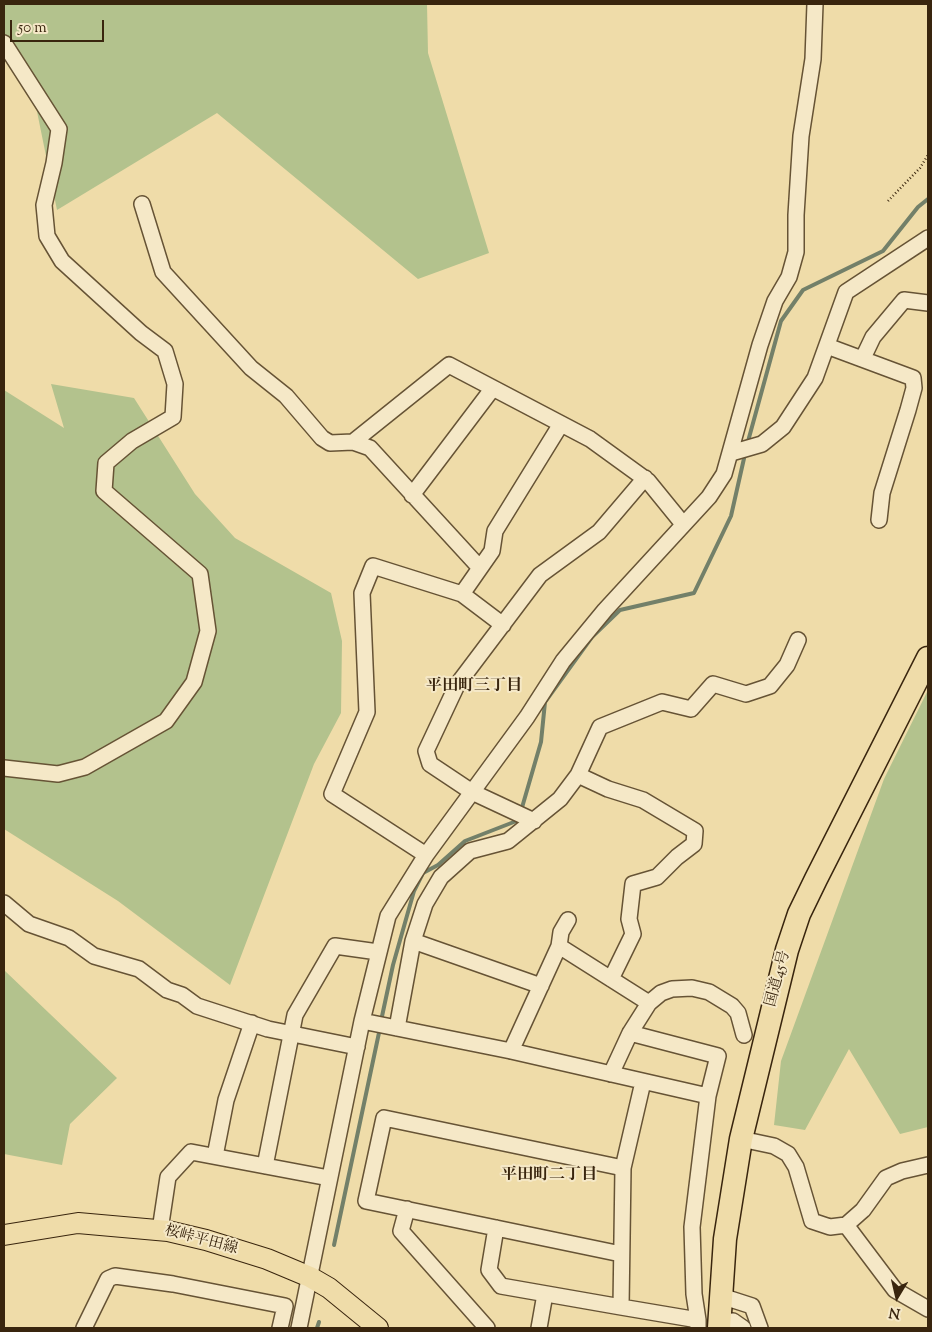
<!DOCTYPE html>
<html>
<head>
<meta charset="utf-8">
<style>
	body { margin:0 }
	#map { position:relative; width:932px; height:1332px; overflow:hidden; background:#efdca9; font-family:"Sorts Mill Goudy",serif }
	canvas { display:block }
	.frame { position:absolute; inset:0; border:5px solid #39250e; pointer-events:none }
	.north { position:absolute; left:872px; top:1272px; width:50px; height:50px; -webkit-text-stroke:4px #f5e8c7; paint-order:stroke; rotate:189deg; font-size:14px; font-weight:700; line-height:20px; text-align:center; color:#39250e }
	.north::after { content:''; display:block; margin:auto; width:18px; height:22px; background:#39250e; clip-path:polygon(50% 0,100% 100%,50% 72%,0 100%) }
	.scale { position:absolute; left:10px; top:20px; width:94px; height:22px; box-sizing:border-box; border:2px solid #39250e; border-top:0; padding-left:6px; font-size:15px; line-height:18px; white-space:nowrap; color:#39250e; -webkit-text-stroke:4px #f5e8c7; paint-order:stroke }
</style>
</head>
<body>
<div id="map">
<canvas width="932" height="1332"></canvas>
<div class="frame"></div>
<div class="north">N</div>
<div class="scale">50 m</div>
</div>
<script>
const g = document.querySelector('canvas').getContext('2d');
g.lineJoin = 'round';
function fill(path, color) { g.fillStyle = color; g.fill(path, 'evenodd'); }
const poly = rows => new Path2D(rows.map(r => 'M' + r).join(''));
function trace(path, color, width, dash) { g.strokeStyle = color; g.lineWidth = width; g.lineCap = dash ? 'butt' : 'round'; g.setLineDash(dash || []); g.stroke(path); }
function drawText(font, color, halo, rows, align = 'center') {
  g.font = font + ' "Sorts Mill Goudy","Noto Serif JP",serif'; g.lineWidth = 4; g.setLineDash([]); g.textBaseline = 'middle'; g.strokeStyle = halo; g.fillStyle = color; for (const [text, x, y, turn = 0] of rows) {
    g.save(); g.translate(x, y); g.rotate((+turn || 0) * Math.PI / 180); g.textAlign = isNaN(turn) ? turn : align; if (halo) g.strokeText(text, 0, 0); g.fillText(text, 0, 0); g.restore();
  }
}
fill(poly([
	[4,4,427,4,428,53,489,253,418,279,217,113,57,210,31,82,4,43],
	[51,384,134,398,195,494,235,538,331,593,342,641,341,713,314,764,230,985,118,901,4,829,4,390,64,428],
	[928,690,928,1127,900,1134,849,1049,805,1130,774,1125,781,1061,884,779],
	[4,970,117,1078,70,1124,62,1165,4,1154]
]), '#b3c28d');
trace(poly([
	[747,445,781,321,803,290,883,251,918,207,928,199],
	[521,811,541,742,545,702,592,637,620,610,694,593,731,516,745,454],
	[381,1021,393,965,414,891,423,873,438,865,465,841,519,820,520,818],
	[334,1245,380,1028],
	[317,1328,319,1322]
]), '#738069', 4);
const minor = poly([
	[4,43,59,129,54,163,44,205,47,236,62,261,141,333,165,351,175,384,173,417,132,441,106,463,104,491,200,574,208,631,194,682,166,721,85,767,58,774,4,768],
	[142,204,163,272,251,368,286,396,322,438,330,443,353,442,370,448,480,568],
	[827,346,913,378,914,388,908,410,882,493,879,520],
	[863,358,873,337,904,300,928,303],
	[353,442,449,365,590,439,648,481,683,524],
	[731,453,762,444,783,427,815,378,846,292,928,238],
	[412,495,493,388],
	[462,594,492,551,495,531,561,424],
	[578,775,600,727,662,702,691,709,713,684,746,694,770,686,787,665,798,640],
	[534,821,472,792,430,764,426,751,457,685,540,575,599,532,645,478],
	[426,855,332,794,367,712,362,593,373,566,462,594,503,625],
	[4,903,29,924,69,938,94,956,139,969,167,990,182,995,197,1006,268,1029,357,1047],
	[413,941,541,986],
	[559,946,649,1003],
	[362,1021,511,1051,708,1096],
	[397,1028,413,941,425,904,441,877,470,851,508,841,560,799,578,775,608,789,643,800,695,831,694,844,677,857,657,877,633,884,629,919,633,934,611,979],
	[630,1033,718,1056,708,1096,692,1227,694,1294,698,1320],
	[511,1051,559,946,561,932,568,920],
	[611,1074,630,1033,649,1003,661,993,672,989,692,988,709,992,732,1006,738,1013,744,1035],
	[643,1082,623,1168,621,1307,698,1320,698,1328],
	[741,1139,774,1146,788,1154,796,1167,812,1221,830,1227,846,1225,863,1210,886,1178,902,1171,928,1165],
	[215,1156,226,1100,252,1023],
	[265,1166,295,1015,335,946,378,952],
	[407,1209,401,1231,487,1328],
	[846,1225,895,1290,928,1309],
	[496,1228,489,1270,501,1286,621,1307],
	[160,1230,168,1177,191,1152,329,1178],
	[621,1254,366,1201,384,1118,623,1168],
	[721,1296,752,1306,760,1328],
	[733,1321,743,1328],
	[84,1328,108,1279,115,1276,173,1284,285,1306,280,1328],
	[299,1328,362,1021,388,916,426,855,527,717,563,661,605,610,709,497,724,474,760,345,775,301,789,277,796,252,796,215,801,136,813,59,815,4],
	[539,1328,545,1294]
]);
const major = poly([
	[4,1235,78,1223,168,1231,206,1240,267,1259,310,1277,329,1288,378,1328]
]);
const highway = poly([
	[719,1328,725,1239,741,1139,787,950,799,914,816,879,928,658]
]);
trace(minor, '#665335', 18);
trace(major, '#39250e', 22);
trace(highway, '#39250e', 25);
trace(poly([
	[888,201,920,168,928,155]
]), '#39250e', 2.5, [1, 2.5]);
trace(minor, '#f5e8c7', 15);
trace(major, '#efdca9', 20);
trace(highway, '#efdca9', 22);
drawText('15px', '#39250e', '#f5e8c7', [
	["国道45号",779,979,-75],
	["桜峠平田線",201,1241,15]
]);
drawText('bold 16px', '#39250e', '#f5e8c7', [
	["平田町三丁目",474,687],
	["平田町二丁目",549,1176]
]);
</script>
</body>
</html>
